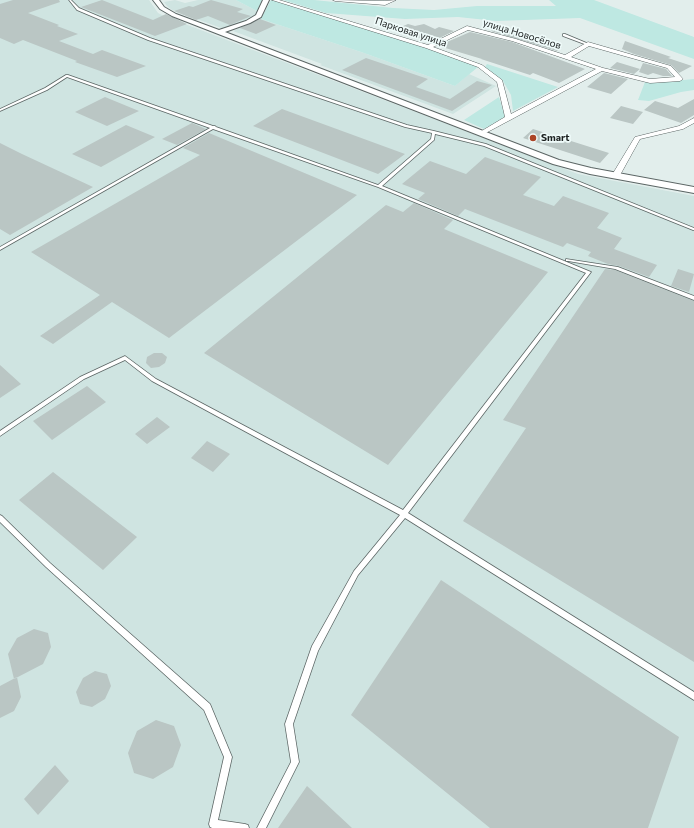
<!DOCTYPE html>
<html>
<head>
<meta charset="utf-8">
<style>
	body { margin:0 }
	canvas { display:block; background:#e2eeec }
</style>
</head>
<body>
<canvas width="694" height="828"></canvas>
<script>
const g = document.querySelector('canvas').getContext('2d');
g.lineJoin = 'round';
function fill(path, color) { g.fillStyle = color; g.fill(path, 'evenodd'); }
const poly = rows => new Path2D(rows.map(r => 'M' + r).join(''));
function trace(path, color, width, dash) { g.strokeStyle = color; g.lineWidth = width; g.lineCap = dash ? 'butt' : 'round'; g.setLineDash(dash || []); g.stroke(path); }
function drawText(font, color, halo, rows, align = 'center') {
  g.font = font + ' Commissioner,sans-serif'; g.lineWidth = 3.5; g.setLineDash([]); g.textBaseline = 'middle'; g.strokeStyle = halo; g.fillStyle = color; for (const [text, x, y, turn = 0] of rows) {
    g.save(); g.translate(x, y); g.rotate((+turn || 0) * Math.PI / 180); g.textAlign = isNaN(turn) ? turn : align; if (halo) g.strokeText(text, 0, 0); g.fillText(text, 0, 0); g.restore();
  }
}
fill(poly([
	[0,0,149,0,158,13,164,16,578,174,694,196,694,828,0,828],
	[175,0,185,3,198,0,236,0,257,11,255,16,224,29,172,10,167,6,164,2],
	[261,19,364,53,455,86,469,74,496,86,453,114,320,65,322,64,233,31]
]), '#cfe4e1');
fill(poly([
	[236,0,262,0,257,11],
	[271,0,427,48,478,67,455,86,364,53,261,19],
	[283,0,314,0,393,8,434,10,477,6,556,6,549,0,594,0,694,37,694,59,580,18,496,21,458,17,405,19,326,13],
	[487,64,558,87,513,111,511,95,503,81,485,67],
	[694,79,694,90,681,92,649,101,638,100,645,82,653,83],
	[499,97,505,117,484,129,464,120]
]), '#bee8e2');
fill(poly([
	[13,0,59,0,60,2,28,13,59,25,57,26,78,34,59,41,93,54,102,50,146,66,117,77,75,62,77,61,23,40,14,44,0,38,0,4],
	[102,0,153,20,166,14,187,24,155,36,81,7],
	[211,0,243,9,237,12,251,16,230,25,208,16,196,20,174,11,189,6,193,7],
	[260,19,276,25,256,34,240,28],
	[408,24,415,26,424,24,435,29,439,27,454,31,431,42,394,30],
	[496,27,525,35,524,35,562,47,557,51,491,31],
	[470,32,512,42,585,69,559,83,533,73,530,75,481,59,482,59,442,47,444,46,440,45],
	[625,41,671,57,668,58,692,66,679,73,671,65,634,54,622,49],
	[366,58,428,79,416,87,450,99,477,81,492,85,452,111,342,70],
	[617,62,640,69,634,74,610,68],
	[643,63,666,69,672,76,663,76,653,73,648,75,639,72],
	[604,73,628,79,611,94,587,87],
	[105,97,139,111,107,126,75,112],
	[694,99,694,115,681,123,644,110,655,101,678,108],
	[621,106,643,112,633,124,610,118],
	[282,109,405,154,378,174,253,126],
	[192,123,206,129,177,145,162,139],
	[126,125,155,137,101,167,72,154],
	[533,129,609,153,600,163,523,138],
	[209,133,357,195,169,338,112,302,53,344,40,336,100,295,31,252,200,155,183,148],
	[0,143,22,154,93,187,10,235,0,229],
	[485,157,541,177,523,195,554,206,563,196,609,213,597,228,622,238,614,249,657,265,649,277,619,266,608,264,588,256,591,252,567,243,563,247,465,209,458,216,418,199,425,193,402,184,430,161,466,174],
	[414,203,453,220,444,229,548,272,388,465,204,353,386,205,403,212],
	[605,269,615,270,694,301,694,662,463,521,526,428,503,420],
	[678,269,694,274,689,292,671,286],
	[154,353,162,353,167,357,165,363,159,367,151,368,146,363,147,357],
	[0,365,21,384,0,398],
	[87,386,106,402,52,440,33,421],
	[157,417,170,427,147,444,135,434],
	[207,441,230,454,213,472,191,458],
	[53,472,137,537,103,570,19,500],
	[441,580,679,737,648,828,490,828,351,715],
	[34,629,48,633,51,647,43,664,14,679,8,654,17,638],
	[95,671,107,674,111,686,105,699,92,707,80,704,76,692,83,678],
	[17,677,21,697,14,711,0,718,0,686],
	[156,720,174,726,181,745,173,767,153,779,134,773,128,753,137,731],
	[55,765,69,781,38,815,24,799],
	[307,786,352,828,278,828]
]), '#bac6c4');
const service = poly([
	[69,0,71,0,79,8,150,38,407,125,434,131,486,144,694,228,694,230,693,230,484,146,435,134,434,140,382,186,591,272,408,513,694,692,694,700,405,518,358,575,318,651,293,724,299,762,266,828,257,828,291,762,285,724,312,646,354,571,400,515,152,381,125,360,84,379,0,436,0,431,80,377,125,356,156,379,403,510,586,273,378,187,213,129,0,250,0,247,210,128,67,77,47,90,0,111,0,109,45,88,66,75,68,75,213,126,215,126,216,127,378,185,431,139,432,133,405,127,148,40,77,10,69,0],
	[563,34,565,34,589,44,587,45,563,36,563,34],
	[566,259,618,267,694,296,694,300,615,269,568,261,566,261,566,259],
	[0,515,2,516,50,563,210,704,232,757,218,820,245,824,248,825,249,828,212,828,210,827,209,824,224,757,204,710,46,567,0,522,0,515]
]);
const minor = poly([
	[272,0,279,0,428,45,467,26,516,39,565,55,588,42,671,66,683,79,680,81,650,83,602,71,482,135,480,134,480,132,505,117,497,82,478,67,426,48,272,0],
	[468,30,512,41,596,69,511,114,502,80,482,65,433,47,468,30],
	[589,46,667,68,675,77,650,79,603,68,571,57,589,46],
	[333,0,385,1,396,0,385,5,335,1,333,0],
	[694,118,694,123,683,129,640,139,619,177,613,177,612,175,635,137,679,126,694,118]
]);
const tertiary = poly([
	[153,0,159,0,164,7,176,14,219,30,246,21,256,15,263,0,269,0,261,17,250,23,225,32,559,160,591,168,694,187,694,193,590,174,553,164,172,16,160,9,153,0]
]);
trace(service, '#5c6665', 1.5);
trace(minor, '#5c6665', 1);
trace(tertiary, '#5c6665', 2);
fill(service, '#fff');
fill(minor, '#fff');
fill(tertiary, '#fff');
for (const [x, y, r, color] of [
	[533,138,4,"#ac4325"]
]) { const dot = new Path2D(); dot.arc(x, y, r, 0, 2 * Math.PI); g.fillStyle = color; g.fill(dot); trace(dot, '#effbfa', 1.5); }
drawText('10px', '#1b1f1f', '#effbfa', [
	["Парковая улица",411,32,18],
	["улица Новосёлов",522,34,17]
]);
drawText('bold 10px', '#1b1f1f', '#effbfa', [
	["Smart",541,138]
], 'left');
</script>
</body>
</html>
